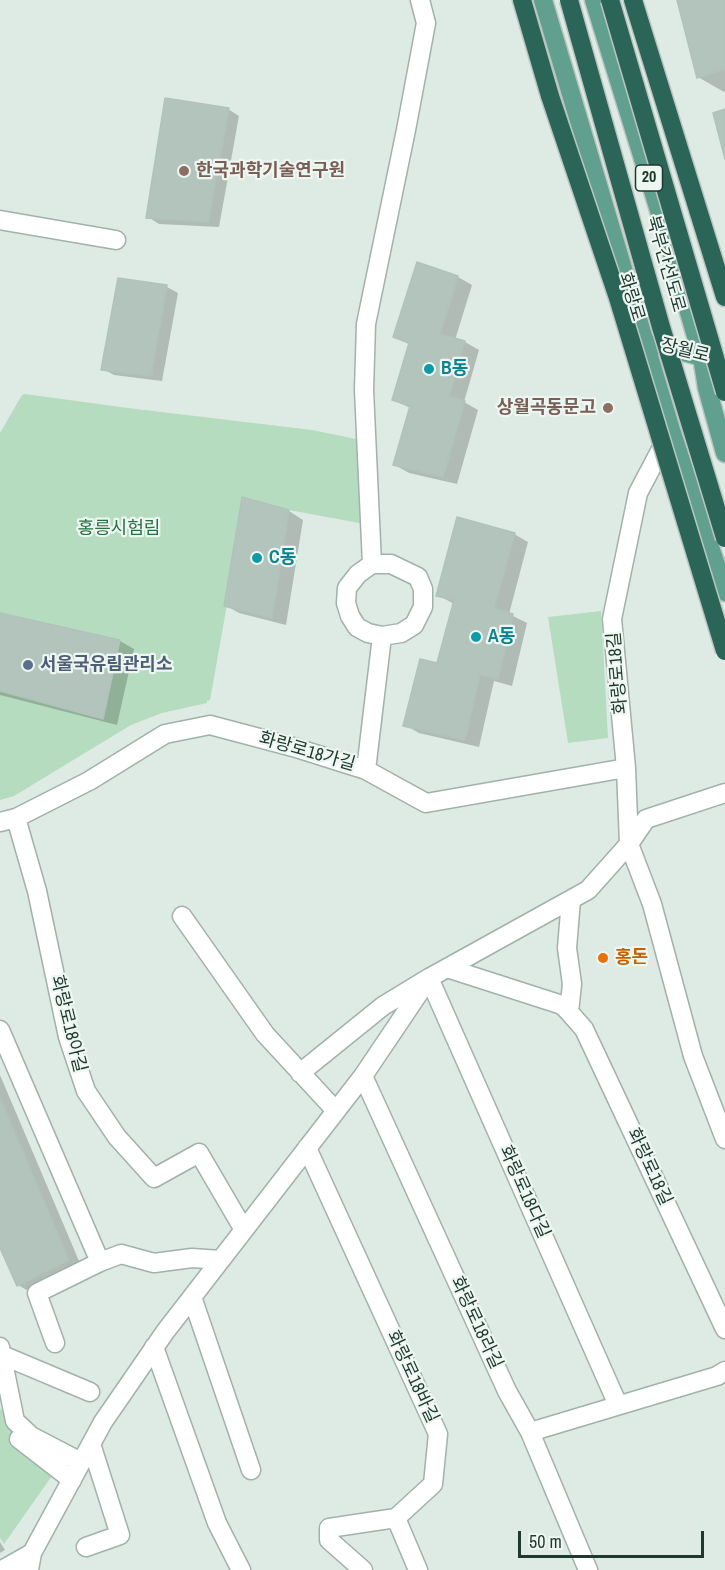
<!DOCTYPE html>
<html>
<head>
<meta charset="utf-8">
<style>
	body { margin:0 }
	#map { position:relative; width:725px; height:1570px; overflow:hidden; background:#deeae4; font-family:"Archivo Narrow",sans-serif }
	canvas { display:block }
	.scale { position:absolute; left:518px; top:1531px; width:186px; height:27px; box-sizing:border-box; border:3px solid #1f3931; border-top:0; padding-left:8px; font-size:18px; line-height:21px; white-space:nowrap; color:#1f3931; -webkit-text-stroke:4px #eef6f2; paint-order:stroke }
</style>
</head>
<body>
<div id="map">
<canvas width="725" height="1570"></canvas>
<div class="scale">50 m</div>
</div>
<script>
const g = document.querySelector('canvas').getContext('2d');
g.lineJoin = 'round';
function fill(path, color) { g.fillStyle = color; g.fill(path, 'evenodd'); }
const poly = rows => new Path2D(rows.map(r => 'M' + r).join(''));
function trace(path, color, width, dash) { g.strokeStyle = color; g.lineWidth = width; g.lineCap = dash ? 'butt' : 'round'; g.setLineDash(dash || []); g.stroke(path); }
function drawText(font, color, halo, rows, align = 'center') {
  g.font = font + ' "Archivo Narrow","Noto Sans KR",sans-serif'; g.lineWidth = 4.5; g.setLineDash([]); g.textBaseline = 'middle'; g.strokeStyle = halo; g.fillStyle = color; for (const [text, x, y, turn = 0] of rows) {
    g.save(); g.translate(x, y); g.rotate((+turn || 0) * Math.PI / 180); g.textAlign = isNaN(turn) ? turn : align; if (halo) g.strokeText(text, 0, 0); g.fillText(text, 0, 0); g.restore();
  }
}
fill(poly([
	[25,394,128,408,312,430,366,441,370,525,289,510,246,498,210,700,207,701,207,703,162,713,131,725,14,796,0,800,0,433,22,395],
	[601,611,608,738,568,743,548,617],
	[0,1408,38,1462,54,1473,4,1544,0,1538]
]), '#b6dcbf');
fill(poly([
	[678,0,725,0,725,91,724,92,698,77],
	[228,109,239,116,219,227,159,224,148,217],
	[418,264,458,277,472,285,455,340,465,342,479,350,464,402,478,410,457,484,409,473,395,465,410,408,394,400,410,345,395,336],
	[119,280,167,287,178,293,162,381,114,375,103,369],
	[289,511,303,520,286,625,239,613,225,605],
	[514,534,528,542,509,614,527,623,512,686,494,681,479,747,419,733,405,725,438,665,454,604,438,595],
	[0,615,120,641,134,649,117,725,0,695],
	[0,1075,82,1268,32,1293,18,1285,0,1244],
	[0,1542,5,1550,0,1553]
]), '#0003');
const building = poly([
	[677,0,725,0,725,69,697,78,677,0],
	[165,98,229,108,208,222,146,218,165,98],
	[725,109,725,159,713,113,725,109],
	[417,262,458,276,440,334,465,341,449,396,465,401,443,477,393,465,410,406,392,400,409,343,393,337,417,262],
	[118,278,167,285,151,376,101,370,118,278],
	[242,497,289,510,272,618,224,606,242,497],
	[457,517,515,533,494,608,513,614,498,679,480,674,465,740,403,726,420,659,437,663,454,600,436,596,457,517],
	[0,613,120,640,103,719,0,691,0,613],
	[0,1098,69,1260,17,1286,0,1248,0,1098]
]);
fill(building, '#b3c4bd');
trace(building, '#b0c3bb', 1.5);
const minor = poly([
	[0,220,116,240],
	[668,436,638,493,612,619,626,768,629,844,652,904,693,1056,725,1139],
	[372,564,358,574,347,588,346,603,350,616,357,627,368,633,382,636],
	[366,770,382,636,401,633,414,625,423,607,423,589,418,577,391,564,372,564,364,390,366,324,406,130,426,23,420,0],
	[16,818,37,891,68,1037,86,1091,117,1137,154,1178,199,1153,244,1230],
	[0,822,16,818,89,781,165,734,210,725,293,747,366,770,426,803,626,768],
	[571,900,567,948,572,984,569,1012,584,1029,725,1329],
	[182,916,265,1034,336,1111],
	[447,968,562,1005,569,1012],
	[0,1030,100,1262],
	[300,1073,383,1006,429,978,618,1405],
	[363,1076,507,1391,530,1432,588,1570],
	[307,1148,438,1434,433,1484,396,1518,329,1528,329,1540,363,1570],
	[192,1297,251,1470],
	[55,1343,37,1293,100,1262,121,1254,154,1263,192,1258,221,1260],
	[0,1347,15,1421,31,1436,81,1462],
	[154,1347,217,1523,241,1570],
	[2,1355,90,1392],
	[530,1432,717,1376,725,1371],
	[19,1439,72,1480],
	[396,1518,418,1570],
	[86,1547,120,1535,91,1444],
	[2,1570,32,1553],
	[29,1570,32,1553,103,1422,165,1332,363,1076,429,978,588,890,629,844,646,819,725,793]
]);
const major = poly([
	[543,0,671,430,725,592],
	[594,0,666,233,702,357,707,388,725,453],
	[655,344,702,357]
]);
const highway = poly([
	[522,0,550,96],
	[633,0,725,297]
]);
trace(minor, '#a1b1ab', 21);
trace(major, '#bcc4c1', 21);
trace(highway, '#bcc4c1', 21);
trace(minor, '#fff', 18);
trace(major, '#61a08e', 18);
trace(highway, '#2b6558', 18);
const highwayBridge = poly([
	[569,0,661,327,725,538],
	[610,0,725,392],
	[550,96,618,298,725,651]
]);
trace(highwayBridge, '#bcc4c1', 21, []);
trace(highwayBridge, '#2b6558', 18);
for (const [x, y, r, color] of [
	[184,171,6,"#8d6e63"],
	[429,369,6,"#0f9aa8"],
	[608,408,6,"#8d6e63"],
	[257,558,6,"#0f9aa8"],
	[476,637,6,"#0f9aa8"],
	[28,665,6,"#5c6f8a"],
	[603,958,6,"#e8710a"]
]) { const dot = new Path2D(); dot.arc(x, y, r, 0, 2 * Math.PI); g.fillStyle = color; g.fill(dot); trace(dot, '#eef6f2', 2); }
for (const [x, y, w] of [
	[649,178,27]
]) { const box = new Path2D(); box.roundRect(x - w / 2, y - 13, w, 26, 4.5); g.fillStyle = '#eef6f2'; g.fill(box); trace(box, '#1f3931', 1.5); }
drawText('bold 16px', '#1f3931', null, [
	["20",649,178]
]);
drawText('bold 18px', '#785e54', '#eef6f2', [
	["한국과학기술연구원",196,171],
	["상월곡동문고",596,408,"right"]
], 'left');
drawText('18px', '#1f3931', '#eef6f2', [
	["북부간선도로",665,264,74],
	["화랑로",631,297,73],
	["장월로",685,351,14],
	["화랑로18길",618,673,-95],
	["화랑로18가길",307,752,16],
	["화랑로18아길",68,1024,76],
	["화랑로18길",649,1167,65],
	["화랑로18다길",524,1192,66],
	["화랑로18라길",476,1323,65],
	["화랑로18바길",412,1377,65]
]);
drawText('bold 18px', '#0d838f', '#eef6f2', [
	["B동",441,369],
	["C동",269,558],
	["A동",488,637]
], 'left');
drawText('18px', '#297043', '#eef6f2', [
	["홍릉시험림",119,529]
]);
drawText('bold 18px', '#4e5e75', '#eef6f2', [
	["서울국유림관리소",40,665]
], 'left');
drawText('bold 18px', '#c56008', '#eef6f2', [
	["홍돈",615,958]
], 'left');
</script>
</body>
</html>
